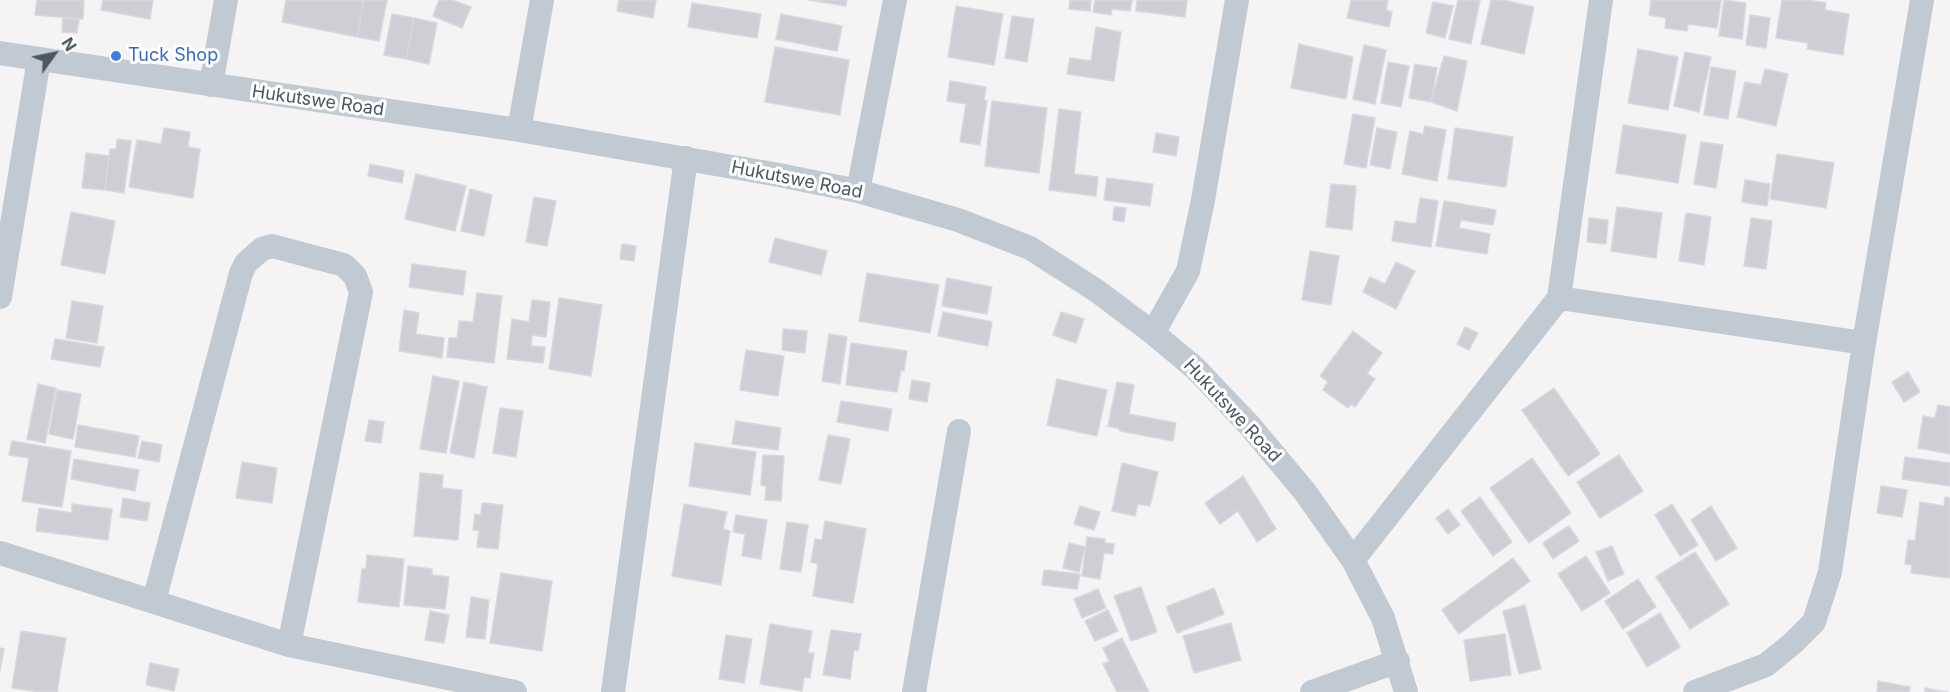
<!DOCTYPE html>
<html>
<head>
<meta charset="utf-8">
<style>
	body { margin:0 }
	#map { position:relative; width:1950px; height:692px; overflow:hidden; background:#f5f3f3; font-family:Inter,sans-serif }
	canvas { display:block }
	.north { position:absolute; left:24px; top:24px; width:60px; height:60px; -webkit-text-stroke:4px #fff; paint-order:stroke; rotate:57deg; font-size:16px; font-weight:700; line-height:24px; text-align:center; color:#4a5661 }
	.north::after { content:''; display:block; margin:auto; width:21px; height:27px; background:#4a5661; clip-path:polygon(50% 0,100% 100%,50% 72%,0 100%) }
</style>
</head>
<body>
<div id="map">
<canvas width="1950" height="692"></canvas>
<div class="north">N</div>
</div>
<script>
const g = document.querySelector('canvas').getContext('2d');
g.lineJoin = 'round';
function fill(path, color) { g.fillStyle = color; g.fill(path, 'evenodd'); }
const poly = rows => new Path2D(rows.map(r => 'M' + r).join(''));
function trace(path, color, width, dash) { g.strokeStyle = color; g.lineWidth = width; g.lineCap = dash ? 'butt' : 'round'; g.setLineDash(dash || []); g.stroke(path); }
function drawText(font, color, halo, rows, align = 'center') {
  g.font = font + ' Inter,sans-serif'; g.lineWidth = 6; g.setLineDash([]); g.textBaseline = 'middle'; g.strokeStyle = halo; g.fillStyle = color; for (const [text, x, y, turn = 0] of rows) {
    g.save(); g.translate(x, y); g.rotate((+turn || 0) * Math.PI / 180); g.textAlign = isNaN(turn) ? turn : align; if (halo) g.strokeText(text, 0, 0); g.fillText(text, 0, 0); g.restore();
  }
}
const building = poly([
	[37,0,84,0,83,19,35,15,37,0],
	[103,0,153,0,150,19,101,10,103,0],
	[286,0,364,0,357,37,282,22,286,0],
	[364,0,387,0,379,41,357,37,364,0],
	[439,0,452,0,471,7,462,28,433,16,439,0],
	[619,0,656,0,653,18,617,11,619,0],
	[808,0,847,0,846,6,808,0],
	[1070,0,1091,0,1090,11,1069,9,1070,0],
	[1095,0,1132,0,1130,11,1112,9,1111,15,1093,12,1095,0],
	[1137,0,1187,0,1185,17,1136,11,1137,0],
	[1351,0,1388,0,1386,10,1392,12,1389,27,1347,18,1351,0],
	[1458,0,1480,0,1471,44,1449,39,1458,0],
	[1491,0,1503,0,1534,7,1524,54,1481,44,1491,0],
	[1651,0,1721,0,1717,28,1688,24,1687,31,1665,28,1666,18,1649,15,1651,0],
	[1724,0,1746,3,1742,39,1719,36,1724,0],
	[1782,0,1807,0,1826,3,1825,10,1849,14,1843,55,1807,49,1808,43,1776,38,1782,0],
	[1433,2,1453,6,1445,38,1426,33,1433,2],
	[692,3,761,14,757,38,688,27,692,3],
	[956,6,1003,14,994,65,948,57,956,6],
	[392,14,414,18,406,59,384,55,392,14],
	[781,14,842,26,837,51,776,39,781,14],
	[1750,15,1770,18,1766,48,1746,45,1750,15],
	[1012,16,1034,19,1027,62,1005,58,1012,16],
	[63,18,79,19,77,33,62,32,63,18],
	[414,18,437,23,429,64,406,59,414,18],
	[1096,27,1121,32,1114,81,1067,74,1070,58,1091,61,1096,27],
	[1299,44,1353,57,1346,99,1291,88,1299,44],
	[1364,45,1386,50,1375,104,1353,99,1364,45],
	[775,47,849,60,840,115,765,102,775,47],
	[1638,49,1678,57,1668,110,1628,103,1638,49],
	[1685,52,1711,57,1699,112,1674,106,1685,52],
	[1444,56,1467,61,1457,111,1431,102,1444,56],
	[1388,62,1409,66,1401,107,1381,103,1388,62],
	[1415,64,1437,68,1431,102,1409,98,1415,64],
	[1711,67,1736,71,1728,119,1704,115,1711,67],
	[1765,69,1788,74,1776,126,1737,117,1745,82,1761,85,1765,69],
	[950,81,986,87,984,100,987,101,980,145,960,142,966,104,947,101,950,81],
	[992,101,1047,108,1039,173,985,166,992,101],
	[1059,109,1081,112,1074,174,1098,177,1096,196,1049,190,1059,109],
	[1353,114,1375,118,1366,168,1344,164,1353,114],
	[1623,125,1686,135,1678,183,1616,173,1623,125],
	[1425,126,1446,130,1437,181,1402,174,1410,131,1423,134,1425,126],
	[164,128,190,132,188,147,200,149,193,198,129,187,137,140,161,144,164,128],
	[1377,128,1397,132,1390,169,1370,165,1377,128],
	[1455,128,1513,137,1506,187,1448,179,1455,128],
	[1156,133,1179,137,1176,156,1153,152,1156,133],
	[117,139,131,141,124,193,105,190,110,149,116,149,117,139],
	[1701,142,1723,145,1716,188,1694,184,1701,142],
	[86,153,109,156,105,190,82,188,86,153],
	[1777,154,1834,163,1826,208,1770,199,1777,154],
	[370,164,404,171,402,183,368,176,370,164],
	[416,174,466,186,455,231,405,219,416,174],
	[1107,178,1153,184,1150,206,1104,200,1107,178],
	[1745,180,1770,184,1767,206,1742,202,1745,180],
	[1331,184,1356,186,1352,230,1326,227,1331,184],
	[470,189,492,195,484,236,461,231,470,189],
	[534,197,556,201,547,246,526,242,534,197],
	[1420,198,1438,201,1431,247,1392,241,1395,221,1416,224,1420,198],
	[1444,201,1496,210,1493,225,1461,220,1459,228,1490,234,1487,254,1436,246,1444,201],
	[1114,207,1126,208,1124,222,1113,220,1114,207],
	[1617,207,1662,213,1656,258,1611,251,1617,207],
	[71,212,115,221,105,274,61,265,71,212],
	[1686,213,1711,217,1704,265,1679,261,1686,213],
	[1589,218,1608,220,1606,244,1587,242,1589,218],
	[1751,218,1772,221,1766,269,1744,266,1751,218],
	[775,238,827,251,821,275,769,262,775,238],
	[622,244,636,246,634,261,620,259,622,244],
	[1310,251,1339,256,1331,305,1302,300,1310,251],
	[1396,262,1415,271,1396,309,1363,292,1370,277,1385,284,1396,262],
	[412,264,466,271,463,295,409,287,412,264],
	[867,273,939,285,930,333,859,321,867,273],
	[947,278,992,287,987,314,942,306,947,278],
	[477,293,502,296,494,363,447,357,449,338,457,338,459,321,473,322,477,293],
	[559,298,602,305,591,376,549,369,559,298],
	[532,300,550,302,546,337,532,335,531,346,545,347,543,363,507,359,512,319,529,322,532,300],
	[72,301,103,306,97,343,66,338,72,301],
	[404,310,419,313,416,334,444,338,442,358,399,351,404,310],
	[943,312,992,322,988,346,938,336,943,312],
	[1061,312,1084,319,1076,343,1053,335,1061,312],
	[1465,327,1478,333,1469,350,1457,344,1465,327],
	[783,329,807,331,805,353,782,350,783,329],
	[1353,331,1382,353,1367,373,1375,379,1355,407,1351,404,1348,408,1323,390,1328,382,1320,376,1353,331],
	[829,334,847,337,840,384,822,381,829,334],
	[55,339,104,347,100,367,51,359,55,339],
	[851,343,907,351,904,371,901,370,897,392,846,385,851,343],
	[746,350,784,356,778,396,740,390,746,350],
	[1908,372,1920,392,1904,402,1892,382,1908,372],
	[433,376,459,381,446,453,420,449,433,376],
	[1057,379,1107,390,1097,436,1047,425,1057,379],
	[912,380,930,383,927,402,909,399,912,380],
	[464,382,487,387,474,458,450,453,464,382],
	[1117,382,1134,385,1129,414,1176,423,1173,441,1120,431,1120,429,1108,426,1117,382],
	[38,384,56,388,45,443,27,439,38,384],
	[1554,388,1600,454,1568,476,1522,410,1554,388],
	[57,390,81,394,73,439,49,434,57,390],
	[841,401,892,409,888,431,837,422,841,401],
	[1938,405,1950,407,1950,454,1918,448,1923,416,1935,418,1938,405],
	[500,408,523,411,516,457,493,453,500,408],
	[369,420,384,422,381,443,365,441,369,420],
	[736,421,781,428,778,450,732,444,736,421],
	[78,425,139,436,135,457,75,447,78,425],
	[828,435,850,439,841,484,819,480,828,435],
	[12,441,71,451,62,507,22,501,29,458,9,455,12,441],
	[142,441,162,445,159,462,138,458,142,441],
	[695,443,756,452,750,495,689,486,695,443],
	[763,455,784,456,781,501,765,500,766,486,761,485,763,455],
	[1619,455,1643,491,1600,518,1577,482,1619,455],
	[1905,457,1950,463,1950,486,1902,479,1905,457],
	[1532,458,1571,513,1529,543,1490,488,1532,458],
	[74,459,139,470,135,491,71,479,74,459],
	[242,462,277,468,272,503,236,498,242,462],
	[1122,463,1158,472,1150,506,1138,504,1135,516,1112,511,1122,463],
	[420,473,443,475,442,488,462,490,458,540,414,536,420,473],
	[1243,476,1276,529,1257,542,1238,511,1220,524,1205,503,1243,476],
	[1881,486,1907,490,1902,517,1877,513,1881,486],
	[1480,497,1512,542,1493,556,1461,511,1480,497],
	[1945,497,1950,498,1950,578,1911,573,1912,565,1905,564,1908,540,1915,541,1920,502,1944,506,1945,497],
	[123,498,150,503,147,521,120,517,123,498],
	[482,503,503,505,498,549,477,547,479,531,473,530,475,514,481,515,482,503],
	[72,504,112,509,108,540,36,531,39,508,72,513,72,504],
	[684,504,727,512,723,529,730,531,721,585,672,576,684,504],
	[1672,504,1698,545,1680,556,1655,515,1672,504],
	[1080,506,1100,512,1094,530,1074,524,1080,506],
	[1711,506,1737,548,1716,561,1691,520,1711,506],
	[1448,509,1460,525,1448,534,1436,518,1448,509],
	[736,515,767,520,761,559,742,556,745,534,733,532,736,515],
	[825,521,866,529,853,603,813,596,818,564,811,562,815,539,822,540,825,521],
	[787,522,808,525,801,572,780,569,787,522],
	[1569,526,1579,541,1553,559,1543,543,1569,526],
	[1087,537,1105,539,1105,543,1114,544,1113,554,1104,553,1100,579,1082,576,1087,537],
	[1069,543,1085,547,1079,572,1063,568,1069,543],
	[1612,546,1624,574,1608,581,1596,552,1612,546],
	[1695,552,1729,604,1690,629,1656,577,1695,552],
	[367,555,404,559,399,607,358,602,362,569,366,569,367,555],
	[1586,556,1610,593,1582,611,1558,574,1586,556],
	[1513,558,1530,581,1459,634,1442,610,1513,558],
	[408,566,432,569,432,575,449,577,445,609,404,605,408,566],
	[1044,570,1080,574,1077,589,1042,585,1044,570],
	[501,573,552,581,542,651,490,643,501,573],
	[1638,579,1656,607,1623,629,1605,601,1638,579],
	[1141,587,1157,632,1131,641,1114,596,1141,587],
	[1214,588,1224,614,1177,633,1166,607,1214,588],
	[1098,589,1106,608,1082,618,1074,599,1098,589],
	[471,597,489,600,485,639,466,637,471,597],
	[1525,605,1541,669,1519,674,1503,611,1525,605],
	[1108,610,1118,631,1095,641,1085,621,1108,610],
	[430,611,449,615,444,643,425,640,430,611],
	[1660,613,1680,647,1647,667,1627,633,1660,613],
	[1231,623,1241,660,1194,673,1183,636,1231,623],
	[770,624,812,631,808,653,814,653,810,678,804,677,802,691,760,684,770,624],
	[831,630,861,634,858,651,854,650,850,679,823,675,831,630],
	[21,631,66,638,57,692,40,692,12,688,21,631],
	[1505,634,1511,675,1470,681,1464,640,1505,634],
	[726,635,752,639,744,683,719,679,726,635],
	[1122,638,1149,692,1117,692,1103,664,1109,661,1103,648,1122,638],
	[0,648,4,649,0,671,0,648],
	[150,663,179,669,174,691,146,685,150,663],
	[1878,681,1910,687,1909,692,1877,692,1878,681],
	[1925,688,1947,692,1925,692,1925,688]
]);
fill(building, '#cdcfd5');
trace(building, '#d7d9de', 1.5);
trace(poly([
	[0,53,519,130,779,175,858,191,958,220,1030,248,1097,291,1153,333,1195,368,1250,426,1305,492,1353,560,1383,618,1406,692],
	[211,85,226,0],
	[519,130,542,0],
	[858,191,895,0],
	[0,297,39,59],
	[1559,298,1864,343],
	[1153,333,1188,271,1203,200,1237,0],
	[0,553,289,645,515,692],
	[1353,560,1559,298,1601,0],
	[154,601,241,273,246,263,262,249,272,246,344,265,355,276,361,292,289,645],
	[613,692,686,158],
	[914,692,959,431],
	[1312,692,1398,661],
	[1695,692,1766,665,1793,643,1814,622,1830,572,1864,343,1922,0]
]), '#c1cad2', 24);
for (const [x, y, r, color] of [
	[116,56,6,"#3f7fe0"]
]) { const dot = new Path2D(); dot.arc(x, y, r, 0, 2 * Math.PI); g.fillStyle = color; g.fill(dot); trace(dot, '#fff', 2); }
drawText('18px', '#366cbe', '#fff', [
	["Tuck Shop",128,56]
], 'left');
drawText('18px', '#4a5661', '#fff', [
	["Hukutswe Road",318,101,8],
	["Hukutswe Road",797,180,11],
	["Hukutswe Road",1232,411,47]
]);
</script>
</body>
</html>
